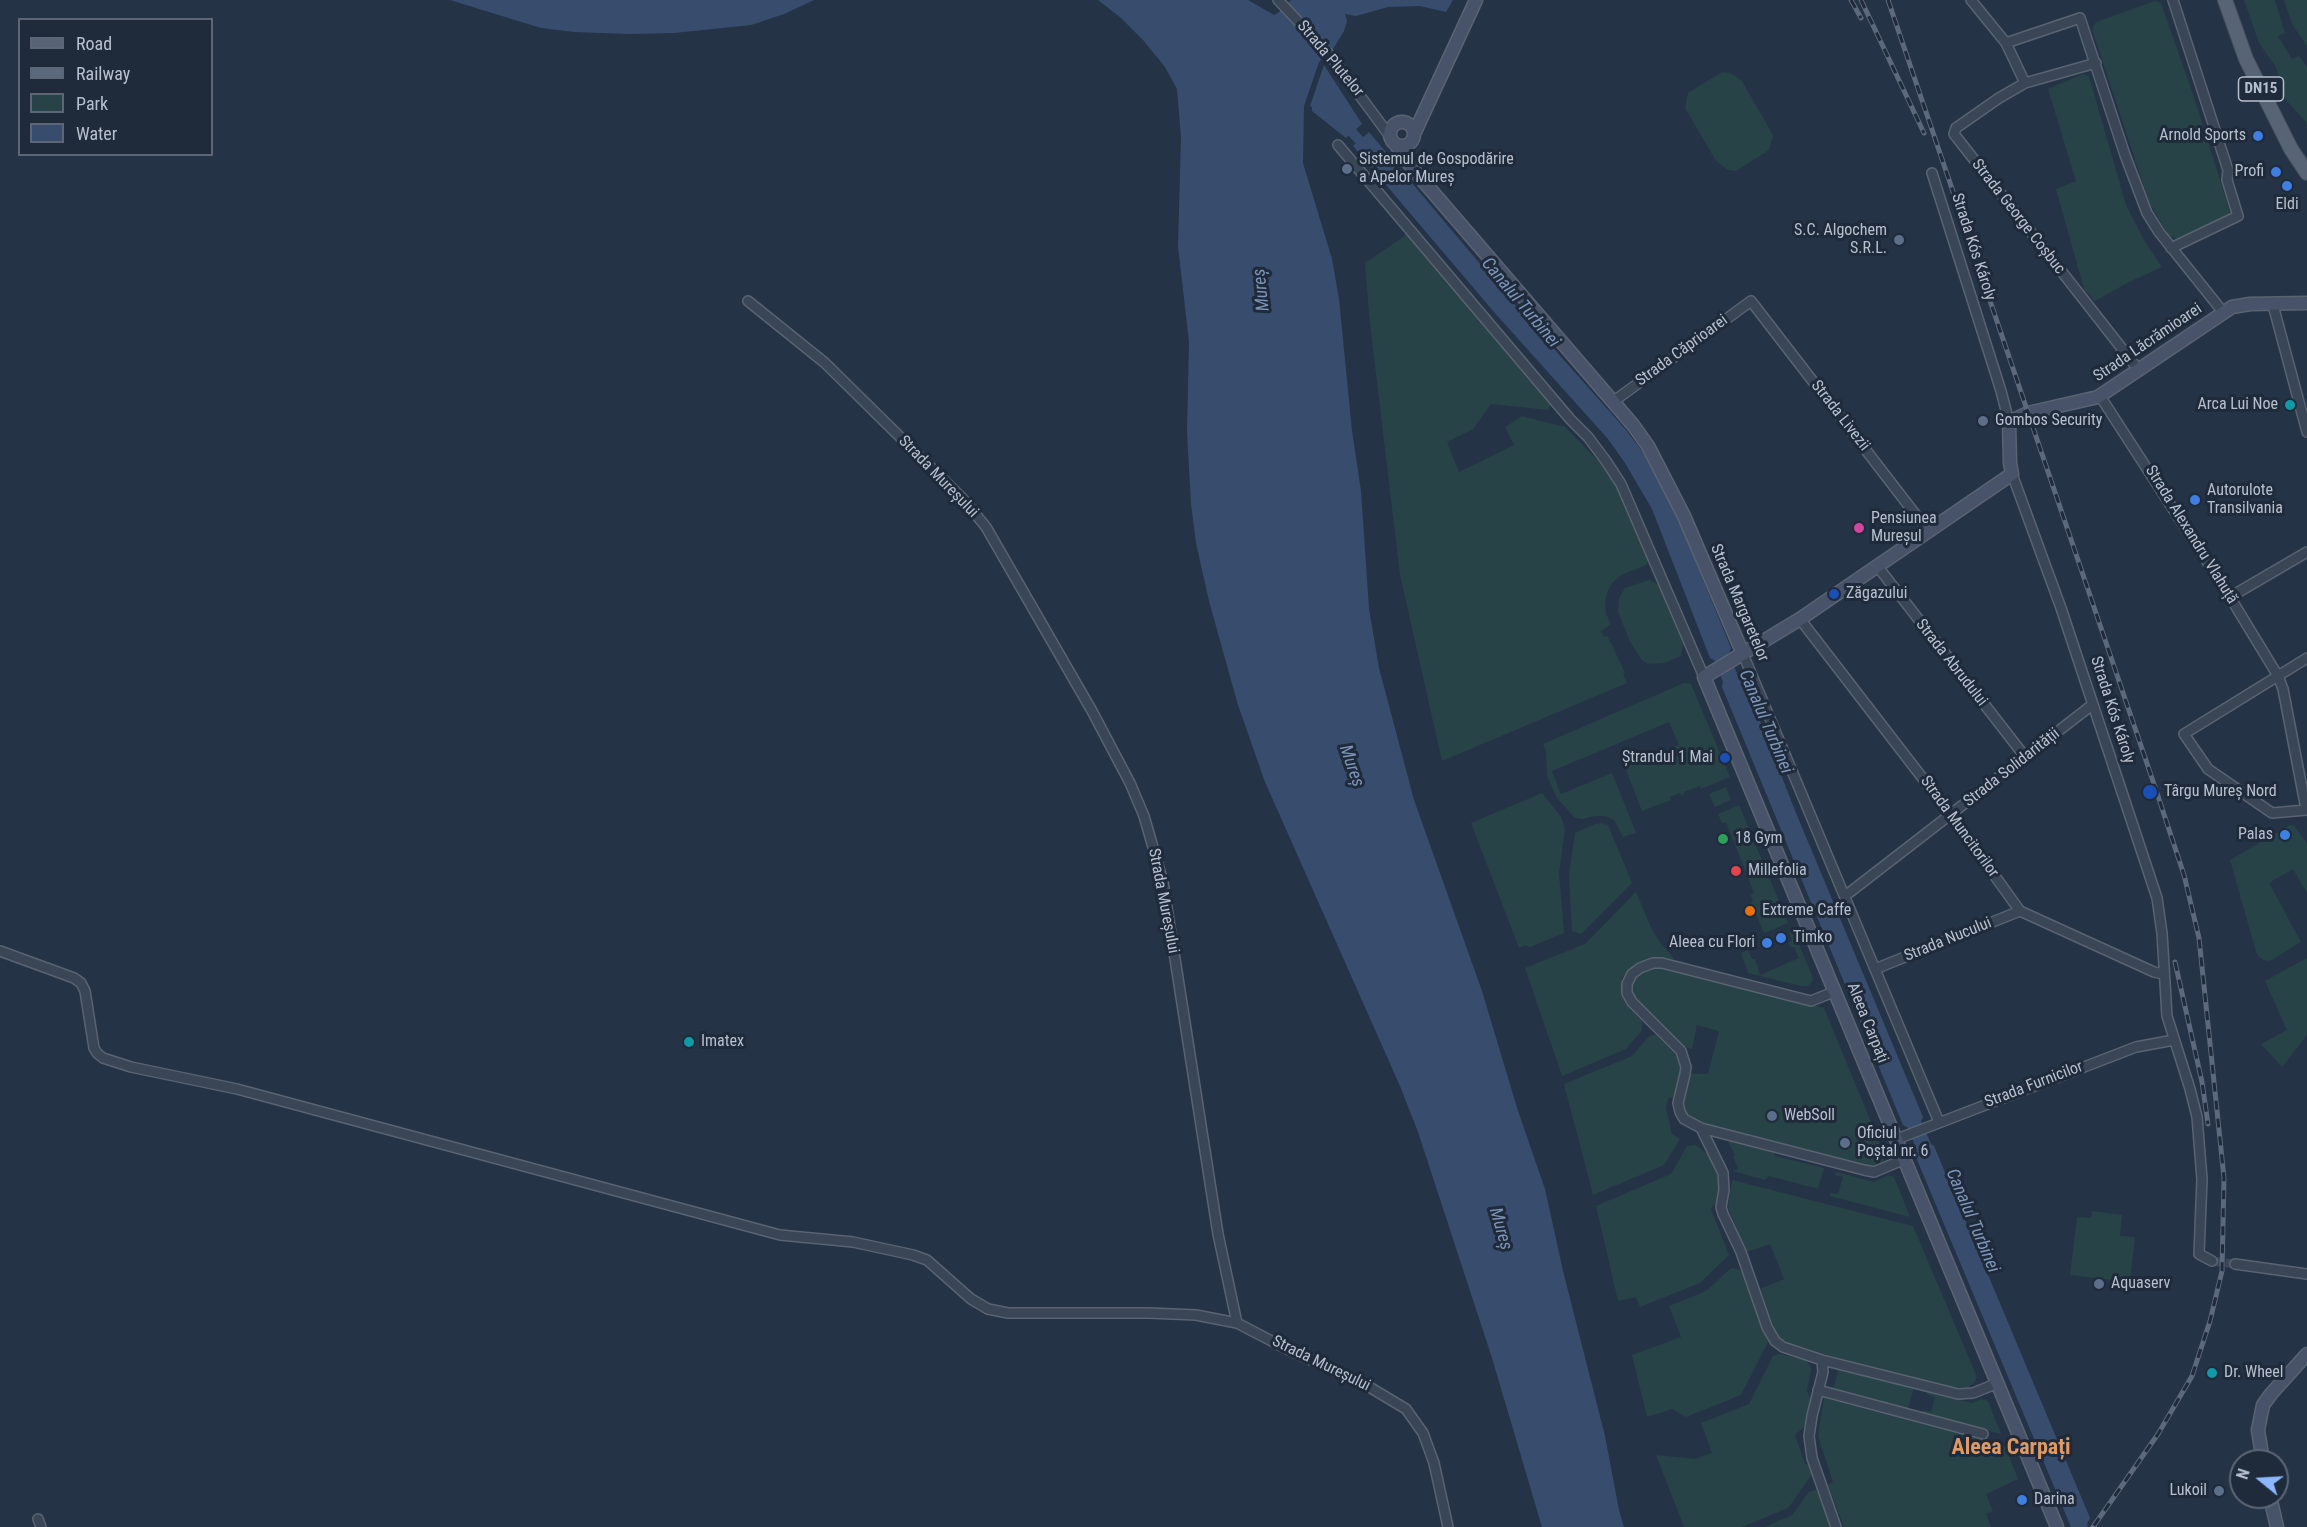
<!DOCTYPE html>
<html>
<head>
<meta charset="utf-8">
<style>
	body { margin:0 }
	#map { position:relative; width:2307px; height:1527px; overflow:hidden; background:#253346; font-family:"Roboto Condensed",sans-serif }
	canvas { display:block }
	.legend { position:absolute; left:18px; top:18px; width:195px; height:138px; box-sizing:border-box; background:#1f2a3b; border:2px solid #5c6676; margin:0; padding:8px 10px; list-style:none; font-size:18px; color:#b8c0ce }
	.legend li { display:flex; align-items:center; gap:12px; height:30px }
	.legend b { width:30px; border:2px solid #5c6676 }
	.north { position:absolute; left:2229px; top:1449px; width:60px; height:60px; box-sizing:border-box; background:#1f2a3b; border:2px solid #5c6676; border-radius:50%; rotate:288deg; font-size:16px; font-weight:700; line-height:24px; text-align:center; color:#b8c0ce }
	.north::after { content:''; display:block; margin:auto; width:21px; height:27px; background:#8cb6ff; clip-path:polygon(50% 0,100% 100%,50% 72%,0 100%) }
</style>
</head>
<body>
<div id="map">
<canvas width="2307" height="1527"></canvas>
<ul class="legend">
<li><b style="height:8px;background:#586475"></b>Road</li>
<li><b style="height:8px;background:#5c697c"></b>Railway</li>
<li><b style="height:16px;background:#284347"></b>Park</li>
<li><b style="height:16px;background:#384d6e"></b>Water</li>
</ul>
<div class="north">N</div>
</div>
<script>
const g = document.querySelector('canvas').getContext('2d');
g.lineJoin = 'round';
function fill(path, color) { g.fillStyle = color; g.fill(path, 'evenodd'); }
const poly = rows => new Path2D(rows.map(r => 'M' + r).join(''));
function trace(path, color, width, dash) { g.strokeStyle = color; g.lineWidth = width; g.lineCap = dash ? 'butt' : 'round'; g.setLineDash(dash || []); g.stroke(path); }
function drawText(font, color, halo, rows, align = 'center') {
  g.font = font + ' "Roboto Condensed",sans-serif'; g.lineWidth = 6; g.setLineDash([]); g.textBaseline = 'middle'; g.strokeStyle = halo; g.fillStyle = color; for (const [text, x, y, turn = 0] of rows) {
    g.save(); g.translate(x, y); g.rotate((+turn || 0) * Math.PI / 180); g.textAlign = isNaN(turn) ? turn : align; if (halo) g.strokeText(text, 0, 0); g.fillText(text, 0, 0); g.restore();
  }
}
fill(poly([
	[2244,0,2275,0,2285,33,2278,36,2292,59,2299,56,2307,67,2307,126,2305,121,2285,99,2276,67,2259,43],
	[2284,0,2307,0,2307,46,2292,24],
	[2155,1,2161,3,2195,100,2230,212,2227,218,2177,239,2169,236,2149,202,2092,29,2096,22],
	[1722,72,1730,73,1742,81,1773,135,1769,150,1736,171,1728,170,1716,161,1685,108,1688,93],
	[2083,74,2089,76,2126,205,2144,240,2162,267,2127,283,2095,301,2084,289,2056,189,2076,181,2048,89],
	[1409,233,1552,403,1548,410,1491,404,1473,429,1447,442,1459,472,1514,445,1505,427,1522,416,1565,427,1602,465,1617,486,1648,556,1648,562,1644,566,1621,575,1613,582,1608,590,1605,601,1606,614,1611,624,1601,631,1604,637,1607,636,1611,643,1625,673,1623,674,1627,683,1442,761,1400,575,1369,315,1365,263],
	[1649,580,1659,585,1683,644,1681,656,1664,663,1648,664,1642,660,1630,642,1618,612,1619,598,1625,588],
	[1684,683,1691,684,1730,777,1701,789,1700,786,1684,792,1684,794,1681,796,1680,793,1670,797,1671,800,1642,811,1625,767,1679,745,1669,722,1552,771,1561,794,1612,773,1636,833,1623,837,1614,820,1605,816,1594,816,1583,819,1575,818,1557,798,1547,776,1546,752,1543,744],
	[1726,787,1731,800,1715,807,1709,794],
	[1542,793,1561,817,1565,829,1559,873,1564,933,1530,947,1525,945,1519,948,1471,823],
	[1739,805,1788,923,1764,933,1751,902,1753,900,1750,895,1754,893,1726,822,1722,823,1718,814],
	[1602,823,1608,825,1632,883,1581,934,1572,931,1569,875,1575,833,1595,824],
	[2290,825,2294,826,2307,843,2307,893,2293,869,2269,883,2301,942,2270,961,2264,960,2259,957,2256,952,2230,860],
	[1636,892,1650,925,1658,940,1673,957,1672,960,1640,964,1623,976,1621,983,1621,995,1626,1004,1642,1021,1642,1030,1626,1049,1562,1076,1525,968,1585,944],
	[1793,930,1813,978,1812,982,1808,986,1801,986,1748,973,1741,953,1748,950,1752,959,1755,959,1760,975,1799,958,1794,947,1791,948,1788,943,1792,941,1789,932],
	[2307,958,2307,1035,2282,1067,2261,1044,2287,1030,2265,981],
	[1653,967,1661,967,1824,1008,1885,1156,1883,1162,1874,1166,1867,1166,1696,1121,1689,1117,1682,1103,1689,1074,1708,1074,1719,1031,1697,1025,1692,1049,1685,1047,1637,1000,1633,994,1632,985,1636,977],
	[1656,1035,1676,1055,1681,1069,1679,1082,1673,1097,1668,1099,1666,1108,1672,1134,1680,1139,1664,1165,1593,1195,1564,1084,1632,1056,1649,1036],
	[1732,1140,1773,1151,1775,1156,1824,1168,1818,1189,1769,1176,1765,1180,1733,1171,1738,1169,1733,1156,1735,1155,1728,1142],
	[1695,1145,1710,1156,1720,1182,1718,1200,1711,1209,1729,1255,1700,1283,1640,1307,1636,1297,1618,1301,1596,1206,1671,1174,1687,1146],
	[1836,1172,1874,1182,1888,1175,1894,1177,1910,1217,1830,1196,1830,1193,1838,1194,1843,1177,1835,1175],
	[1732,1180,1913,1226,1977,1377,1974,1383,1968,1387,1953,1388,1834,1357,1785,1341,1777,1336,1760,1289,1784,1279,1770,1244,1746,1252,1728,1207],
	[2092,1211,2122,1215,2120,1236,2135,1237,2130,1282,2070,1275,2077,1217,2091,1218],
	[1731,1268,1738,1269,1743,1273,1768,1342,1741,1395,1686,1417,1672,1409,1647,1417,1632,1355,1681,1337,1669,1306,1706,1291],
	[1779,1354,1805,1360,1810,1365,1811,1370,1807,1390,1811,1400,1804,1427,1795,1435,1805,1464,1810,1465,1813,1473,1788,1508,1742,1527,1684,1527,1656,1455,1695,1459,1712,1453,1701,1423,1749,1404,1773,1356],
	[1832,1368,1914,1388,1908,1409,1827,1387,1834,1387,1838,1371],
	[1927,1392,1972,1403,1981,1399,1988,1401,2001,1434,1922,1413,1923,1410,1931,1412,1935,1397,1927,1394],
	[1824,1398,2005,1446,2018,1479,1986,1494,1993,1511,1986,1514,1991,1527,1844,1527,1828,1485,1833,1482,1818,1436],
	[1815,1490,1820,1493,1831,1527,1765,1527,1792,1515,1809,1492]
]), '#284347');
fill(poly([
	[450,0,814,0,784,14,751,25,674,33,629,34,574,32,541,28],
	[1098,0,1248,0,1274,15,1279,12,1291,0,1453,0,1446,12,1420,6,1388,7,1356,16,1345,14,1347,21,1344,31,1333,49,1319,62,1304,106,1303,163,1332,259,1339,299,1352,431,1361,491,1369,609,1379,668,1414,800,1482,991,1518,1111,1545,1189,1563,1271,1605,1436,1619,1510,1624,1527,1542,1527,1492,1358,1418,1132,1400,1086,1265,782,1238,705,1209,601,1196,543,1191,504,1187,432,1189,342,1178,246,1181,137,1177,89,1165,67,1143,40,1121,18],
	[1324,65,1362,124,1346,138,1312,111,1312,107,1310,106],
	[1369,132,1507,296,1626,430,1642,451,1669,497,1731,648,1729,654,1738,676,1743,678,1796,813,1923,1117,1921,1121,1931,1144,1934,1146,2090,1518,2087,1524,2088,1527,2071,1527,1915,1155,1917,1150,1907,1127,1903,1125,1739,728,1722,687,1723,682,1715,661,1710,658,1652,509,1625,463,1608,439,1494,312,1353,146]
]), '#384d6e');
trace(poly([
	[1343,122,1369,151]
]), '#384d6e', 10);
trace(poly([
	[2212,1261,2235,1264]
]), '#3b485a', 9, [9, 4.5]);
const street = poly([
	[1278,0,1329,54,1389,135],
	[1971,0,2006,43,2025,83],
	[2006,43,2080,18,2125,155,2147,213,2159,232,2223,312],
	[2096,63,2025,83,1999,98,1956,128,1954,134,2138,369],
	[1338,145,1570,419,1588,437,1606,461,1621,484,1704,677],
	[1932,173,2001,391,2009,422],
	[2171,248,2238,216,2227,180,2228,170,2173,0],
	[748,301,825,363,963,499,986,527,1092,711,1130,783,1144,816,1163,882,1218,1234,1237,1323],
	[2273,305,2307,432],
	[2100,396,2230,597,2278,676,2283,689,2306,809],
	[1614,401,1751,301,1929,532],
	[2012,474,2061,608,2157,898,2162,933,2167,1016,2190,1089,2197,1117,2202,1179,2199,1254,2212,1261],
	[1878,567,2026,758],
	[2230,597,2307,552],
	[1800,619,1951,815,2020,911,2154,972,2163,974],
	[1743,654,1939,1122],
	[2307,658,2184,734,2208,769,2272,813,2307,810],
	[1845,896,2092,705],
	[0,951,74,978,81,983,85,991,94,1048,97,1053,103,1058,131,1067,237,1089,780,1235,853,1242,913,1255,927,1260,971,1299,988,1309,1008,1313,1149,1313,1196,1315,1237,1323,1285,1348,1371,1388,1406,1409,1423,1433,1434,1463,1448,1527],
	[1875,969,2020,911],
	[1836,991,1811,1001,1662,963,1653,963,1640,968,1632,974,1627,984,1627,993,1632,1002,1681,1051,1686,1067,1685,1074,1678,1103,1680,1112,1684,1119,1701,1128,1864,1170,1874,1172,1905,1159],
	[1701,1128,1723,1173,1724,1190,1721,1207,1723,1214,1741,1252,1767,1327,1775,1341,1783,1347,1822,1360,1958,1394,1973,1393,1998,1383],
	[1897,1139,2136,1047,2174,1040],
	[2235,1264,2307,1274],
	[1822,1360,1823,1372,1812,1416,1809,1436,1812,1458,1836,1527],
	[1818,1390,1983,1434],
	[38,1519,41,1527]
]);
const secondary = poly([
	'1390 134a12 12 0 1 1 24 0a12 12 0 1 1-24 0Z',
	[1414,134,1476,0],
	[1396,145,1412,168,1633,425,1648,446,1684,516,1743,654],
	[2263,1461,2258,1430,2263,1405,2271,1394,2307,1354],
	[2270,1497,2277,1527],
	[2057,1527,1704,677,1800,619,2012,474,2010,463,2009,422,2028,413,2098,397,2232,307,2250,304,2307,303]
]);
const primary = poly([
	[2225,0,2246,59,2291,149,2307,173]
]);
trace(street, '#596372', 12);
trace(secondary, '#596372', 15);
trace(primary, '#444e5e', 16);
trace(street, '#3a4555', 9);
trace(secondary, '#485369', 12);
trace(primary, '#586475', 14);
const rail = poly([
	[1851,0,1861,18],
	[1861,0,1924,133],
	[1888,0,2156,790,2184,875,2199,938,2224,1178,2222,1271,2210,1321,2192,1376,2158,1434,2093,1527],
	[2175,962,2202,1082,2208,1124]
]);
trace(rail, '#5c697c', 5);
trace(rail, '#1f2a3b', 3, [9]);
for (const [x, y, r, color] of [
	[2258,136,6,"#3f7fe0"],
	[1347,169,6,"#5c6f8a"],
	[2276,172,6,"#3f7fe0"],
	[2287,186,6,"#3f7fe0"],
	[1899,240,6,"#5c6f8a"],
	[2290,405,6,"#0f9aa8"],
	[1983,421,6,"#5c6f8a"],
	[2195,500,6,"#3f7fe0"],
	[1859,528,6,"#d1479c"],
	[1834,594,6,"#1a4fb4"],
	[1725,758,6,"#1a4fb4"],
	[2150,792,8,"#1a4fb4"],
	[2285,835,6,"#3f7fe0"],
	[1723,839,6,"#2e9e5b"],
	[1736,871,6,"#e0444e"],
	[1750,911,6,"#e8710a"],
	[1781,938,6,"#3f7fe0"],
	[1767,943,6,"#3f7fe0"],
	[689,1042,6,"#0f9aa8"],
	[1772,1116,6,"#5c6f8a"],
	[1845,1143,6,"#5c6f8a"],
	[2099,1284,6,"#5c6f8a"],
	[2212,1373,6,"#0f9aa8"],
	[2219,1491,6,"#5c6f8a"],
	[2022,1500,6,"#3f7fe0"]
]) { const dot = new Path2D(); dot.arc(x, y, r, 0, 2 * Math.PI); g.fillStyle = color; g.fill(dot); trace(dot, '#1f2a3b', 2); }
for (const [x, y, w] of [
	[2261,89,45]
]) { const box = new Path2D(); box.roundRect(x - w / 2, y - 12, w, 24, 4.5); g.fillStyle = '#1f2a3b'; g.fill(box); trace(box, '#b8c0ce', 1.5); }
drawText('bold 15px', '#b8c0ce', null, [
	["DN15",2261,89]
]);
drawText('16px', '#b8c0ce', '#1f2a3b', [
	["Strada Plutelor",1330,59,50],
	["Strada George Coșbuc",2018,217,52],
	["Strada Kós Károly",1973,247,72],
	["Strada Lăcrămioarei",2148,343,-34],
	["Strada Căprioarei",1682,351,-36],
	["Strada Livezii",1840,416,52],
	["Strada Mureșului",938,477,46],
	["Strada Alexandru Vlahuță",2191,535,58],
	["Strada Margaretelor",1739,603,67],
	["Strada Abrudului",1951,663,52],
	["Strada Kós Károly",2112,710,72],
	["Strada Solidarității",2012,768,-38],
	["Strada Muncitorilor",1959,827,54],
	["Strada Mureșului",1163,901,79],
	["Strada Nucului",1948,940,-22],
	["Aleea Carpați",1867,1023,68],
	["Strada Furnicilor",2034,1085,-21],
	["Strada Mureșului",1321,1364,26]
]);
drawText('16px', '#b8c0ce', '#1f2a3b', [
	["Arnold Sports",2246,136,"right"],
	["Sistemul de Gospodărire",1359,160],
	["a Apelor Mureș",1359,178],
	["Profi",2264,172,"right"],
	["Eldi",2287,205,"center"],
	["S.C. Algochem",1887,231,"right"],
	["S.R.L.",1887,249,"right"],
	["Arca Lui Noe",2278,405,"right"],
	["Gombos Security",1995,421],
	["Autorulote",2207,491],
	["Transilvania",2207,509],
	["Pensiunea",1871,519],
	["Mureșul",1871,537],
	["Zăgazului",1846,594],
	["Ștrandul 1 Mai",1713,758,"right"],
	["Târgu Mureș Nord",2164,792],
	["Palas",2273,835,"right"],
	["18 Gym",1735,839],
	["Millefolia",1748,871],
	["Extreme Caffe",1762,911],
	["Timko",1793,938],
	["Aleea cu Flori",1755,943,"right"],
	["Imatex",701,1042],
	["WebSoll",1784,1116],
	["Oficiul",1857,1134],
	["Poștal nr. 6",1857,1152],
	["Aquaserv",2111,1284],
	["Dr. Wheel",2224,1373],
	["Lukoil",2207,1491,"right"],
	["Darina",2034,1500]
], 'left');
drawText('italic 18px', '#7d95b8', '#1f2a3b', [
	["Mureș",1262,290,-96],
	["Canalul Turbinei",1520,303,50],
	["Canalul Turbinei",1765,722,67],
	["Mureș",1351,766,71],
	["Canalul Turbinei",1972,1221,67],
	["Mureș",1500,1229,74]
]);
drawText('bold 22px', '#df9b63', '#1f2a3b', [
	["Aleea Carpați",2011,1448]
]);
</script>
</body>
</html>
